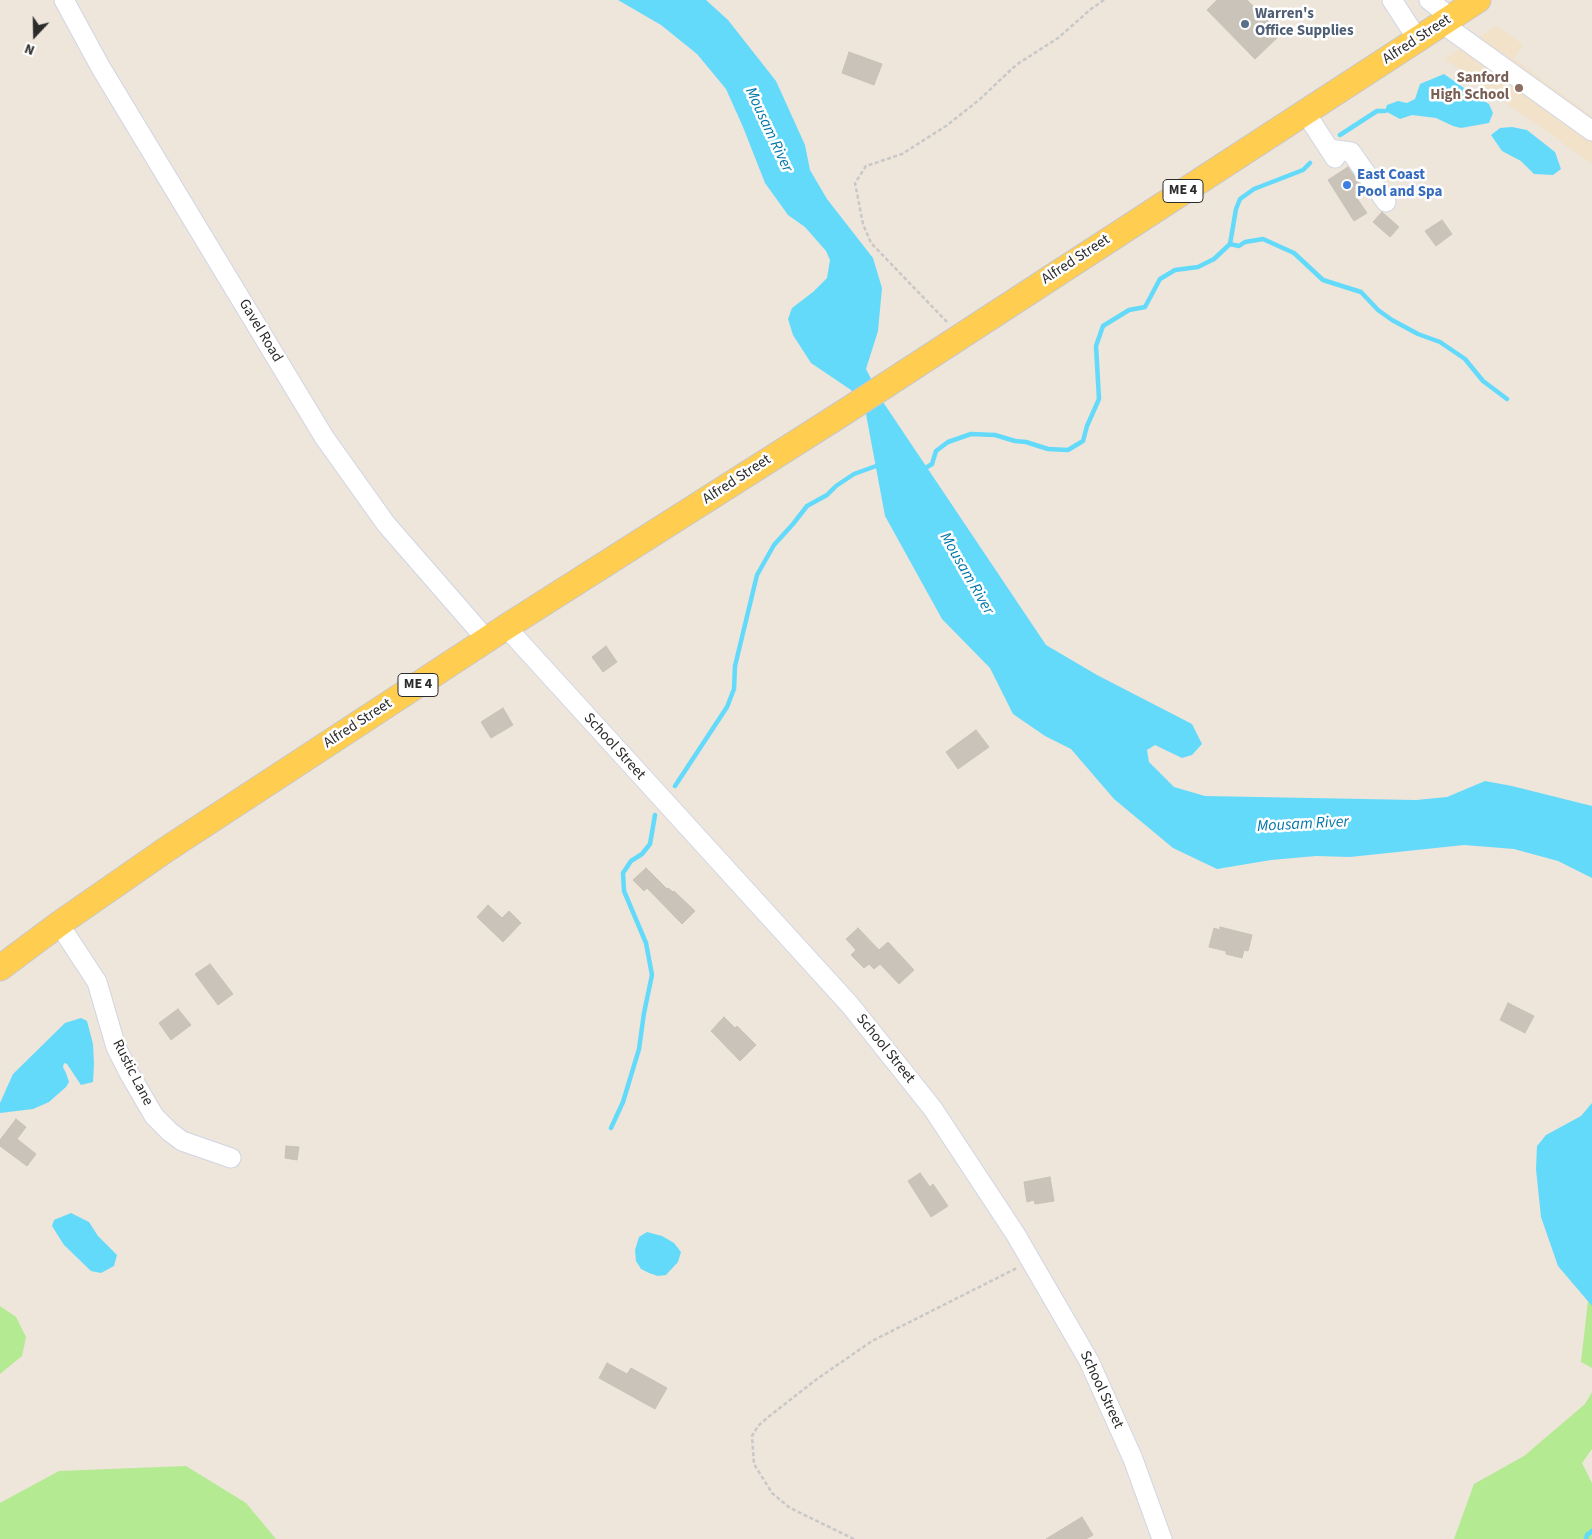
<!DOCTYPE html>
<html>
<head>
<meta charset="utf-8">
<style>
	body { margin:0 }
	#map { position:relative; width:1592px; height:1539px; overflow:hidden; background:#eee5db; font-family:"Source Sans 3",sans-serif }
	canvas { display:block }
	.north { position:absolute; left:10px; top:10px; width:50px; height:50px; -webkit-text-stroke:4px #fff; paint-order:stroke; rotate:201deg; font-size:14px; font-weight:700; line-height:20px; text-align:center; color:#2b2b2b }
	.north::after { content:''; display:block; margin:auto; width:18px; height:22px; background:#2b2b2b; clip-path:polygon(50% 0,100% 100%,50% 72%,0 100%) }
</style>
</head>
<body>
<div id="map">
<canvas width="1592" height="1539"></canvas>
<div class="north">N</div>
</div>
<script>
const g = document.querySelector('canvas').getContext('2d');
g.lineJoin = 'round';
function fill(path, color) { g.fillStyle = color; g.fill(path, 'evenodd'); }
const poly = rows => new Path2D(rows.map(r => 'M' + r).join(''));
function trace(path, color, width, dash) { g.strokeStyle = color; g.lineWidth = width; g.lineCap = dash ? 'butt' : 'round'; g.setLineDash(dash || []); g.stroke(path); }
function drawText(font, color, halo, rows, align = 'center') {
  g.font = font + ' "Source Sans 3",sans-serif'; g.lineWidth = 5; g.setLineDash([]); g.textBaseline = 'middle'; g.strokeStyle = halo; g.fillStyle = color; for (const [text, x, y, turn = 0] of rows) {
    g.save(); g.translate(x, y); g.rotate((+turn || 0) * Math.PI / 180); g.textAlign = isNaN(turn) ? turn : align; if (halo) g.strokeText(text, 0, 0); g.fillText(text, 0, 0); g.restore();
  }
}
fill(poly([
	[1497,26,1523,45,1514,59,1592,116,1592,164,1445,59]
]), '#f1e2c9');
fill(poly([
	[1588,1301,1592,1306,1592,1368,1581,1362],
	[0,1306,16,1317,26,1337,22,1356,0,1374],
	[1592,1392,1592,1449,1582,1463,1592,1483,1592,1539,1454,1539,1474,1484,1524,1456,1585,1404],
	[186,1466,246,1503,276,1539,0,1539,0,1503,59,1471]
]), '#b4ea92');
fill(poly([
	[618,0,706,0,728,20,776,81,805,145,810,170,827,199,873,258,882,288,878,331,866,369,883,402,1046,645,1097,675,1192,724,1202,744,1192,755,1182,758,1155,745,1147,750,1149,762,1174,787,1205,796,1416,800,1447,797,1485,781,1512,786,1592,806,1592,878,1558,861,1514,849,1464,845,1350,857,1316,856,1271,860,1217,869,1173,848,1114,799,1071,749,1045,736,1013,714,990,668,942,619,885,516,866,414,851,390,811,363,793,335,788,319,792,308,813,292,827,278,830,260,826,251,805,227,788,215,765,183,743,127,726,89,697,54,661,25],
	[1444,74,1474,95,1489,104,1493,113,1489,123,1461,128,1453,126,1436,118,1412,115,1400,119,1385,111,1387,105,1398,101,1407,103,1415,99,1420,84],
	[1512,127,1527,130,1555,152,1561,169,1553,175,1534,174,1521,161,1502,151,1491,135,1500,128],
	[81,1018,87,1021,93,1044,94,1064,93,1082,81,1085,67,1064,64,1063,63,1067,66,1073,69,1082,66,1087,49,1102,33,1109,0,1113,0,1103,13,1074,65,1023],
	[1592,1103,1592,1306,1558,1266,1541,1217,1536,1169,1537,1146,1546,1135,1581,1116],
	[71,1213,89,1222,98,1236,117,1255,114,1266,101,1273,91,1271,64,1245,52,1226,54,1220],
	[647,1232,662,1236,674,1243,681,1252,678,1262,666,1275,658,1276,649,1273,641,1269,636,1261,635,1250,639,1237]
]), '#64dafb');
trace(poly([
	[1340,135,1377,111,1385,111],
	[1230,244,1236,209,1240,199,1254,189,1303,170,1310,163],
	[924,469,932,464,936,451,948,442,971,434,995,435,1015,441,1026,442,1048,449,1068,450,1083,441,1087,426,1099,399,1096,346,1103,326,1129,310,1145,307,1160,279,1175,270,1198,267,1214,259,1230,244,1239,246,1245,242,1263,239,1294,253,1323,280,1361,292,1378,310,1392,320,1418,334,1440,342,1465,359,1483,381,1507,399],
	[675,786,727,707,734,689,735,666,757,575,774,545,793,524,807,506,827,495,836,486,854,474,876,466],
	[611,1128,623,1102,639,1049,644,1013,652,975,646,943,624,891,623,873,631,861,642,854,650,844,655,815],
	[1586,1539,1587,1535,1592,1531]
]), '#64dafb', 4.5);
const building = poly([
	[1217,0,1247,0,1281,34,1255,59,1207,10,1217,0],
	[849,52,882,64,874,85,842,73,849,52],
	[1348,167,1365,192,1356,197,1367,213,1354,221,1328,180,1348,167],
	[1382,212,1399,227,1390,237,1373,222,1382,212],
	[1442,220,1452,234,1436,246,1425,231,1442,220],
	[606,646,617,662,603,672,592,657,606,646],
	[503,708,513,725,491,738,481,722,503,708],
	[976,730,989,747,958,769,946,752,976,730],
	[646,868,667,889,668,888,673,892,674,891,695,911,682,924,647,888,644,891,633,880,646,868],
	[488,905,502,918,509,911,521,923,503,942,477,917,488,905],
	[1220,927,1252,935,1248,951,1244,950,1242,958,1226,954,1226,951,1209,947,1214,928,1220,930,1220,927],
	[858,928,879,950,888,942,914,970,899,984,880,964,874,969,869,964,864,968,851,955,856,950,846,939,858,928],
	[210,964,233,994,218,1005,195,974,210,964],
	[1508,1003,1534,1016,1525,1033,1500,1020,1508,1003],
	[178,1009,191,1025,171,1040,159,1023,178,1009],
	[724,1017,735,1028,737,1026,756,1045,740,1061,711,1031,724,1017],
	[16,1119,26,1127,17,1139,36,1154,27,1166,0,1146,0,1140,16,1119],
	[286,1146,299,1147,297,1160,285,1158,286,1146],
	[920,1173,930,1187,933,1184,948,1206,931,1217,908,1181,920,1173],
	[1050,1177,1054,1201,1035,1204,1034,1200,1027,1202,1024,1182,1050,1177],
	[607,1363,627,1374,631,1368,667,1388,655,1409,599,1378,607,1363],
	[1082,1517,1093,1535,1086,1539,1046,1539,1082,1517]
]);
fill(building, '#c9c3ba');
trace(building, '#cac1b5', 1);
const minor = poly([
	[64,0,101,68,324,437,386,524,487,640],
	[1392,0,1418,40],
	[1429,0,1451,18],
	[1443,24,1592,131],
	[1305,112,1335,158],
	[1329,149,1351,152,1386,202],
	[506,627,850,1005,933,1109,1016,1235,1089,1361,1133,1459,1162,1539],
	[59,924,97,982,116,1047,129,1073,154,1116,170,1132,182,1141,231,1158]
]);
const major = poly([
	[0,968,59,924,167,849,506,627,843,413,1478,0]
]);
trace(minor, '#d0d5e5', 21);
trace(major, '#c8c8c8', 27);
trace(poly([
	[947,322,871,243,863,224,855,183,866,166,902,154,946,126,979,100,1016,65,1058,38,1091,9,1104,0],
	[854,1539,790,1508,772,1493,754,1464,752,1436,758,1426,767,1418,817,1379,872,1341,1017,1268]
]), '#c8c8c8', 2.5, [4, 2.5]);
trace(minor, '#fff', 19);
trace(major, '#ffcd50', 25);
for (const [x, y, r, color] of [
	[1245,24,5,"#5c6f8a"],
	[1519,88,5,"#8d6e63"],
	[1347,185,5,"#3f7fe0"]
]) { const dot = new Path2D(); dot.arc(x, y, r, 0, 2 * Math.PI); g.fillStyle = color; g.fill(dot); trace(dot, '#fff', 2); }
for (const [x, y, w] of [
	[1183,191,40],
	[418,685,40]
]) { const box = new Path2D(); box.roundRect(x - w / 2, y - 11.5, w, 23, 4); g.fillStyle = '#fff'; g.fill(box); trace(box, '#2b2b2b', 1); }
drawText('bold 14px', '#2b2b2b', null, [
	["ME 4",1183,191],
	["ME 4",418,685]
]);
drawText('bold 15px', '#4e5e75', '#fff', [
	["Warren's",1255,15],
	["Office Supplies",1255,32]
], 'left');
drawText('15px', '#2b2b2b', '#fff', [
	["Alfred Street",1417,40,-33],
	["Alfred Street",1076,260,-33],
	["Gavel Road",260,331,59],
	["Alfred Street",737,480,-33],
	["Alfred Street",358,724,-33],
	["School Street",614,747,48],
	["School Street",885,1049,51],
	["Rustic Lane",132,1073,63],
	["School Street",1101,1390,65]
]);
drawText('bold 15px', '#785e54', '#fff', [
	["Sanford",1509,79],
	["High School",1509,96]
], 'right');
drawText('bold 15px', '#366cbe', '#fff', [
	["East Coast",1357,176],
	["Pool and Spa",1357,193]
], 'left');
drawText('italic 16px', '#07a', '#fff', [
	["Mousam River",768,130,65],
	["Mousam River",966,574,60],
	["Mousam River",1303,825,-3]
]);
</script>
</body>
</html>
